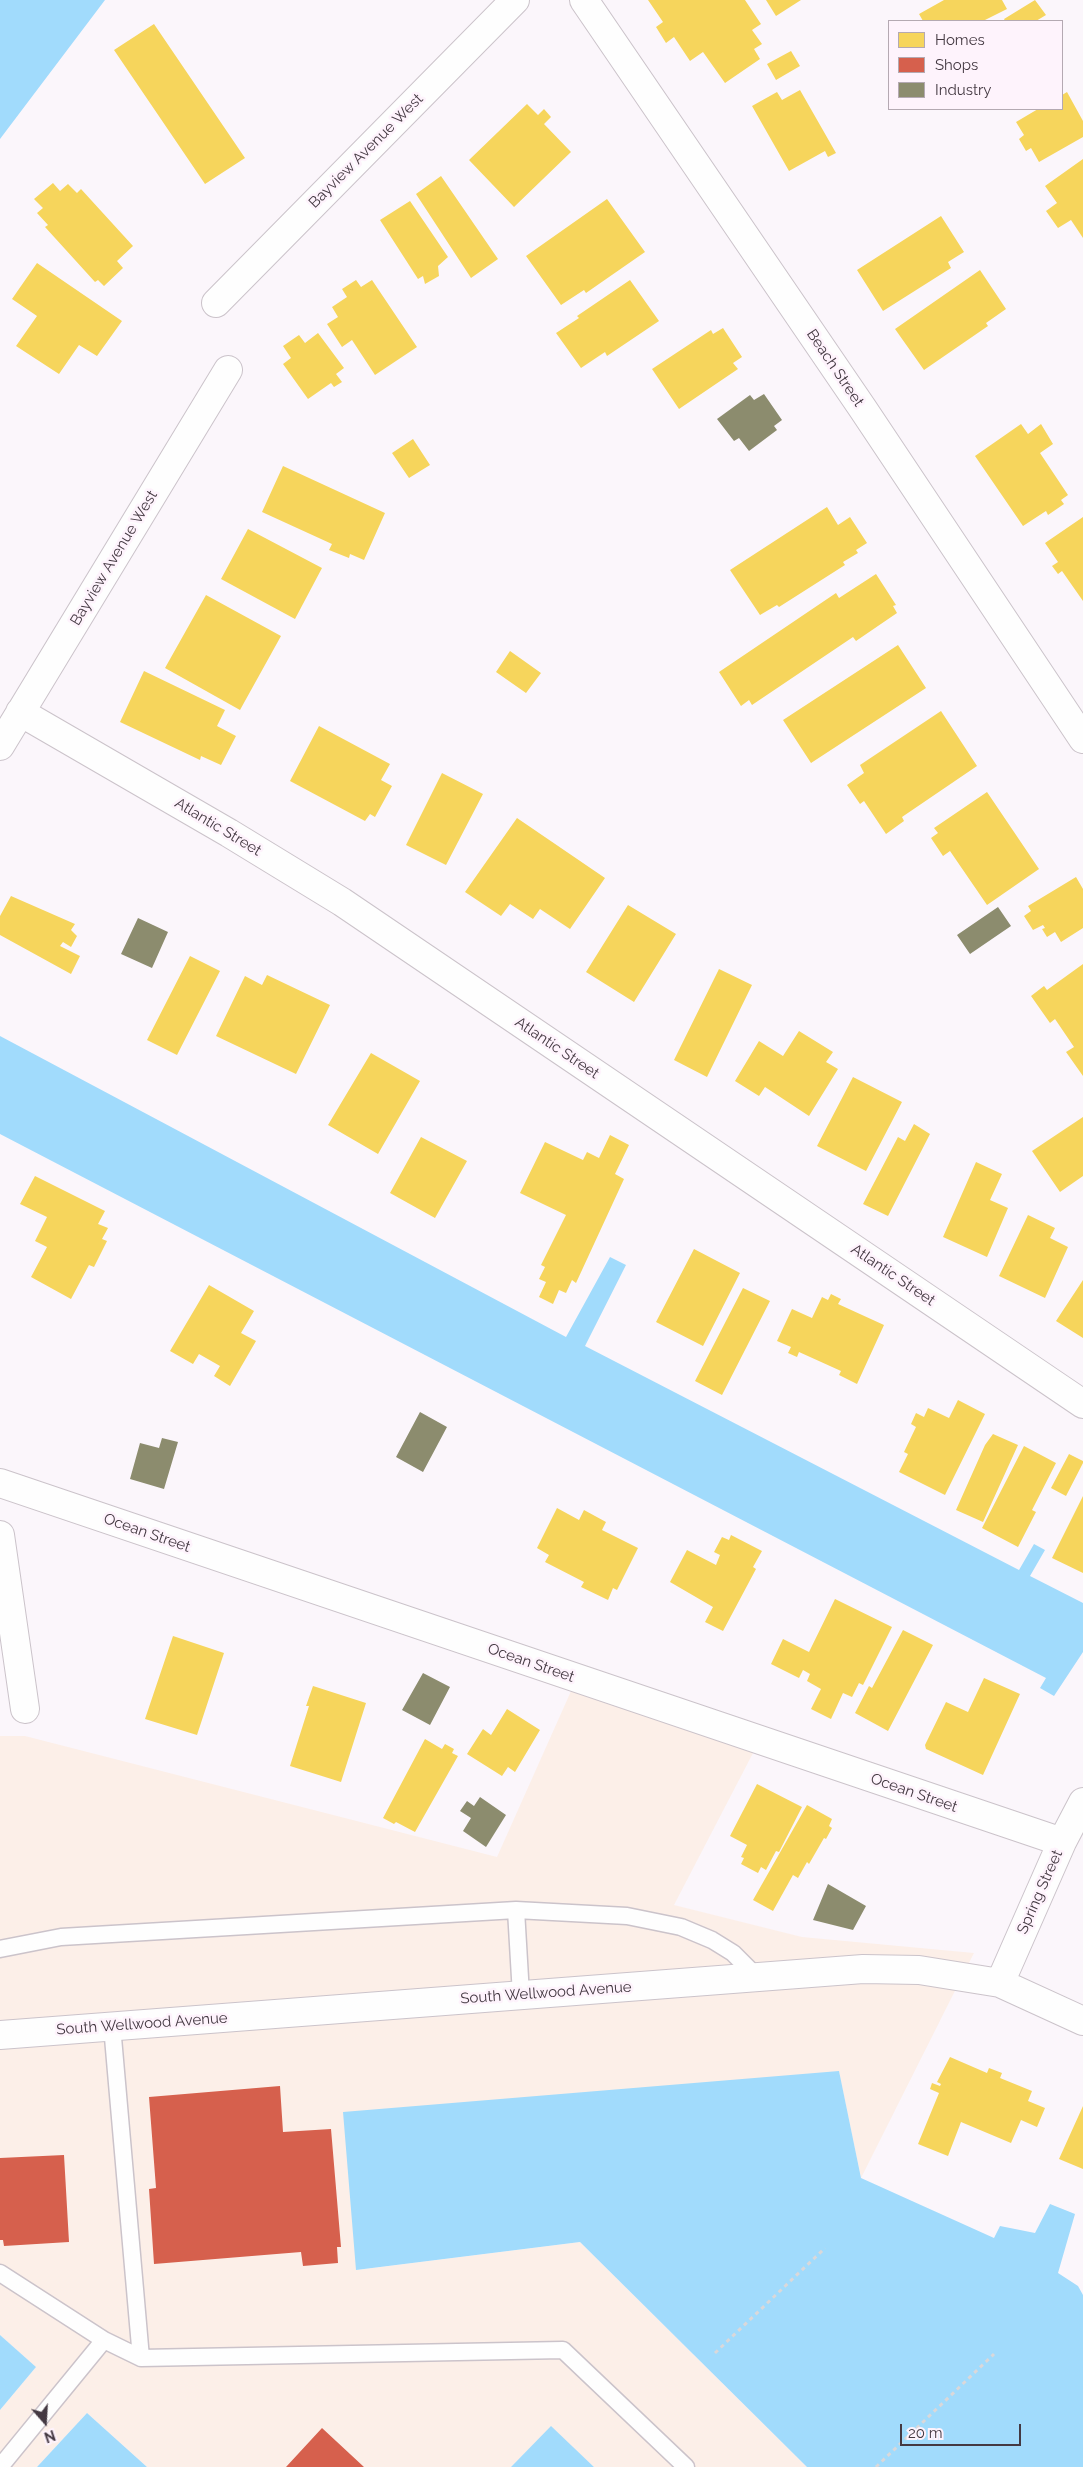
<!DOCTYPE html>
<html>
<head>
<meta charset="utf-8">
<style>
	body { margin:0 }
	#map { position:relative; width:1083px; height:2467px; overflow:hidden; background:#fbf6fb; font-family:Raleway,sans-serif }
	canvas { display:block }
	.legend { position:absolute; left:888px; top:20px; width:175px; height:90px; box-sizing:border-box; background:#fef3fc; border:1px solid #b4a9b2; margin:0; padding:6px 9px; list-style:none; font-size:15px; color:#443942 }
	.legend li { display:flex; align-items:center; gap:10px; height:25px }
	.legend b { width:25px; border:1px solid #b4a9b2 }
	.north { position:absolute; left:20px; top:2397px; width:50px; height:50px; -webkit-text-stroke:4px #fef3fc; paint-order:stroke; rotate:161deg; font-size:14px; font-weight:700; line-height:20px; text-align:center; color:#443942 }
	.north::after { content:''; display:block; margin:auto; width:18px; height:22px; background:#443942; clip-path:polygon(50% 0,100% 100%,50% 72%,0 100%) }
	.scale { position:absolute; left:900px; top:2424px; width:121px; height:22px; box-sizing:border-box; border:2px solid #443942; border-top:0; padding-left:6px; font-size:15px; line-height:18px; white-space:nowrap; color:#443942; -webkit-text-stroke:4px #fef3fc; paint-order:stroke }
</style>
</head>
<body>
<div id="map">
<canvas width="1083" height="2467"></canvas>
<ul class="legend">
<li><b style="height:14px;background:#f6d55c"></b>Homes</li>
<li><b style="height:14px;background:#d6604d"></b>Shops</li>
<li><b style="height:14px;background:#8c8c6e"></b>Industry</li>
</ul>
<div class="north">N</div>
<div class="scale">20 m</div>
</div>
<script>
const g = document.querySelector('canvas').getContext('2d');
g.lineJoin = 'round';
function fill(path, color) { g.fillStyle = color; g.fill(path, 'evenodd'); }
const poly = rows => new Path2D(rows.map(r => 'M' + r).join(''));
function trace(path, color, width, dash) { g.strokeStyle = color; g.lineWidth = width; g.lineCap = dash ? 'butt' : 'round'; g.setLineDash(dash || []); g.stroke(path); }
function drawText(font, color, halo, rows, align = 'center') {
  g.font = font + ' Raleway,sans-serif'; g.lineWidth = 5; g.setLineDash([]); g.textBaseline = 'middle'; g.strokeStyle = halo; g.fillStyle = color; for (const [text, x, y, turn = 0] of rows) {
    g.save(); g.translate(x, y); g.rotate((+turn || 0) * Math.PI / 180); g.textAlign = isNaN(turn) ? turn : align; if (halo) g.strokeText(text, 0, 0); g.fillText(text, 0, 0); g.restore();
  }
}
fill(poly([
	[580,1671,765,1730,674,1905,802,1937,974,1953,861,2178,839,2072,356,2270,580,2242,807,2467,594,2467,551,2427,511,2467,147,2467,87,2413,37,2467,0,2467,0,2410,36,2367,0,2335,0,1736,25,1736,497,1857]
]), '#fcefe8');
fill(poly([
	[0,0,105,0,0,139],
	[0,1036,566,1337,610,1257,626,1265,585,1346,1019,1570,1034,1544,1045,1550,1030,1576,1083,1603,1083,1652,1054,1696,1040,1688,1046,1678,0,1134],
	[839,2071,861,2178,994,2238,1000,2226,1035,2233,1050,2204,1075,2214,1058,2273,1078,2286,1083,2295,1083,2467,807,2467,580,2242,356,2270,343,2112],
	[0,2335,36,2367,0,2410],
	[87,2413,147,2467,37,2467],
	[551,2426,594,2467,511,2467]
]), '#a1dbfc');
fill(poly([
	[648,0,745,0,761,24,752,30,762,44,754,49,760,59,725,83,703,52,690,61,674,37,666,43,656,27,663,22],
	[766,0,801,0,776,16],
	[944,0,1002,0,1007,9,983,21,923,21,919,14],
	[1035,0,1046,15,1036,21,1005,21,1004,19],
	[154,24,245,158,205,184,114,50],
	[791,51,800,66,776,80,767,64],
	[800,90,836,153,828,157,825,151,789,171,752,106,777,92,782,100],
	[1067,92,1083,121,1083,137,1039,162,1031,148,1026,151,1019,139,1024,135,1016,122,1038,109,1062,109,1062,95],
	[527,104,538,115,544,109,551,117,544,124,571,152,514,207,469,160],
	[1083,159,1083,238,1071,220,1058,228,1046,211,1057,203,1045,186],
	[441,176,498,259,471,278,416,194],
	[53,183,60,191,68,184,77,193,81,189,133,246,117,261,123,268,104,286,98,280,95,282,45,227,48,225,37,213,43,208,34,199],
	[607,199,645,252,586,293,584,290,561,305,526,256],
	[410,201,448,257,438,266,439,276,425,284,423,276,418,279,380,220],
	[941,216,964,252,948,262,951,268,883,311,857,270],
	[37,263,122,321,97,356,79,345,59,374,16,346,37,316,12,299],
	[980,270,1006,309,986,323,988,326,924,370,895,329],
	[356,280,361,287,372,280,417,347,375,375,352,340,342,347,327,324,338,317,332,307,347,297,342,289],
	[630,280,659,321,607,356,605,352,581,368,556,333,579,318,577,316],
	[723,328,742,357,733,363,738,369,679,409,652,369,711,330,713,334],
	[318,333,344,368,336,374,342,382,334,387,331,383,308,399,283,364,291,358,283,346,299,335,305,343],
	[1021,424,1028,434,1041,424,1053,444,1040,453,1068,495,1061,500,1064,504,1048,515,1046,511,1023,526,975,456],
	[413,439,430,465,409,478,392,453],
	[283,466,385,513,364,560,350,554,349,558,329,550,332,544,262,512],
	[827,507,838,525,850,517,867,543,856,550,858,553,843,562,845,565,779,607,777,605,760,615,730,570],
	[1083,517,1083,601,1062,571,1058,574,1052,566,1058,562,1045,543],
	[248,529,322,568,295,619,221,579],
	[876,574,896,605,893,606,897,613,856,641,853,637,752,705,749,700,741,706,719,672,836,593,839,598],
	[206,595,281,636,240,710,165,668],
	[898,645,926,688,811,763,783,720],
	[510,651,541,673,526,693,496,672],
	[144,671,225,710,217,726,236,736,221,765,201,756,200,760,120,722],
	[941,711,977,766,902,817,904,821,886,834,864,801,860,804,847,785,864,773,860,765],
	[319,726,390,764,381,780,392,786,375,817,370,814,365,821,290,781],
	[442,773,483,794,446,865,406,845],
	[987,792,1039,869,987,905,950,851,943,856,931,838,938,833,934,828],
	[517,818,605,878,570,929,540,909,533,919,510,904,501,916,465,892],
	[1076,877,1083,889,1083,928,1061,942,1055,932,1047,937,1042,929,1045,928,1043,925,1033,930,1024,916,1031,911,1028,906],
	[11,896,75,924,71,930,77,936,71,947,63,942,60,946,80,956,71,974,0,935,0,916],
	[628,905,676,934,634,1002,586,972],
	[190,956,220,971,177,1055,147,1040],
	[1083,964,1083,1076,1066,1052,1074,1047,1055,1019,1050,1023,1031,996,1044,986,1047,990],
	[719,969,752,985,707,1077,674,1060],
	[267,975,330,1005,296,1074,216,1036,245,976,262,985],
	[799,1031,833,1052,826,1062,838,1069,809,1116,765,1087,759,1096,735,1081,759,1041,783,1056],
	[371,1053,420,1081,378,1154,328,1125],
	[853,1077,902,1102,866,1171,817,1146],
	[1083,1117,1083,1176,1060,1192,1032,1151],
	[914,1124,930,1134,888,1216,863,1204,898,1137,905,1141],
	[610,1135,629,1145,615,1174,624,1179,576,1283,572,1280,566,1293,559,1290,553,1304,539,1297,546,1282,539,1279,545,1267,541,1265,566,1215,520,1193,545,1142,583,1160,587,1152,599,1158],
	[421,1137,467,1161,435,1218,390,1193],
	[976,1162,1002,1174,990,1200,1008,1208,987,1257,943,1237],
	[35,1176,105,1211,98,1224,108,1228,102,1239,107,1241,94,1267,89,1265,71,1299,31,1277,47,1247,35,1241,47,1217,20,1204],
	[1028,1215,1055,1228,1050,1238,1068,1247,1045,1298,999,1276],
	[694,1249,740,1273,703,1346,656,1322],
	[1083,1280,1083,1338,1056,1321],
	[209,1285,254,1311,241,1333,256,1341,230,1386,214,1376,220,1366,199,1354,193,1364,170,1351],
	[743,1288,770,1301,722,1395,695,1381],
	[831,1294,841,1299,838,1304,884,1325,857,1384,839,1375,841,1371,799,1352,797,1357,788,1353,791,1347,777,1341,792,1309,812,1318,822,1297,828,1300],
	[958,1400,985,1414,945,1495,899,1472,908,1454,904,1452,916,1427,911,1424,916,1413,924,1417,928,1408,949,1418],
	[993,1434,1018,1445,983,1522,956,1510,985,1445],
	[1024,1446,1056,1463,1032,1510,1036,1512,1018,1547,982,1528],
	[1069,1454,1083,1461,1083,1463,1066,1496,1051,1488],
	[1083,1496,1083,1573,1052,1558],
	[557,1508,579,1520,584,1510,606,1522,602,1530,638,1548,617,1590,613,1588,608,1600,581,1587,584,1582,545,1562,549,1555,537,1548],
	[731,1535,762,1551,753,1567,756,1569,723,1631,705,1622,713,1607,670,1582,687,1550,716,1565,720,1555,714,1552,722,1537,729,1540],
	[835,1599,892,1627,863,1685,859,1683,852,1697,843,1693,831,1719,811,1709,821,1689,807,1681,810,1674,803,1670,799,1678,771,1664,783,1639,809,1652],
	[903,1630,933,1645,888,1731,855,1713,869,1686,872,1688],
	[173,1636,224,1653,197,1735,145,1719],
	[984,1678,1020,1694,983,1775,926,1749,925,1745,946,1702,968,1712],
	[313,1686,366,1703,341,1782,290,1766,309,1706,306,1706],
	[507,1709,540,1730,515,1772,508,1767,502,1776,467,1754,483,1729,491,1735],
	[425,1739,442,1749,445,1744,454,1749,452,1753,458,1756,415,1832,396,1822,394,1824,383,1818],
	[757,1784,802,1807,779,1852,776,1851,766,1870,761,1867,758,1873,741,1864,744,1858,741,1857,747,1845,730,1836],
	[807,1805,832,1819,829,1826,832,1828,826,1839,824,1838,809,1864,807,1862,798,1878,793,1875,773,1911,753,1900],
	[950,2057,987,2073,989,2068,1002,2073,1000,2078,1032,2091,1028,2101,1045,2108,1037,2127,1021,2120,1011,2143,961,2122,948,2156,918,2144,939,2093,930,2089,932,2083,940,2086,941,2084,937,2082],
	[1083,2106,1083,2169,1059,2159]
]), '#f6d55c');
fill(poly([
	[280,2086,283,2132,331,2129,341,2247,337,2247,338,2263,303,2266,301,2252,154,2264,149,2189,156,2188,149,2097],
	[64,2155,69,2242,4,2246,3,2240,0,2240,0,2158],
	[322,2428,364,2467,286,2467]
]), '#d6604d');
fill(poly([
	[764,394,782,420,774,426,777,430,749,451,739,438,734,441,717,419,750,395,754,400],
	[998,907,1011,926,970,954,957,935],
	[138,918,168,932,152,968,121,954],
	[420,1412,447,1427,423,1472,396,1457],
	[162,1438,178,1442,164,1489,130,1479,140,1443,159,1448],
	[423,1673,450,1687,430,1725,402,1710],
	[480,1797,506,1815,486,1847,463,1831,471,1818,460,1811,467,1801,474,1806],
	[828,1884,866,1906,853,1930,813,1920]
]), '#8c8c6e');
const service = poly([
	[516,1910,521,1995],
	[0,1949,61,1937,516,1910,627,1916,681,1927,712,1940,733,1953,757,1977],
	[112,2026,141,2358],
	[0,2273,104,2340,141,2358,563,2350,686,2467],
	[0,2467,104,2340]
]);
const minor = poly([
	[584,0,863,409,1083,739],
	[216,303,515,0],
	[20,712,229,833,342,902,1083,1404],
	[0,746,228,370],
	[0,1483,1062,1842],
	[0,1535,25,1709],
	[1000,1983,1062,1842,1083,1802],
	[0,2035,863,1969,919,1970,1000,1983,1083,2021]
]);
trace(service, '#cbc3ca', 19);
trace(minor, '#cbc3ca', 30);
trace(poly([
	[715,2353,825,2248],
	[876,2467,994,2354]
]), '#dad8da', 3, [4, 4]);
trace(service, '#fefefe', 16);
trace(minor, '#fefefe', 28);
drawText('15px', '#443942', '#fef3fc', [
	["Bayview Avenue West",366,151,-45],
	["Beach Street",835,368,56],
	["Bayview Avenue West",114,558,-59],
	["Atlantic Street",218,827,31],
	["Atlantic Street",557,1048,34],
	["Atlantic Street",893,1275,34],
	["Ocean Street",147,1533,19],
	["Ocean Street",531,1663,19],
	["Ocean Street",914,1793,19],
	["Spring Street",1040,1892,-66],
	["South Wellwood Avenue",546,1993,-4],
	["South Wellwood Avenue",142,2024,-4]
]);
</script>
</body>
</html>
